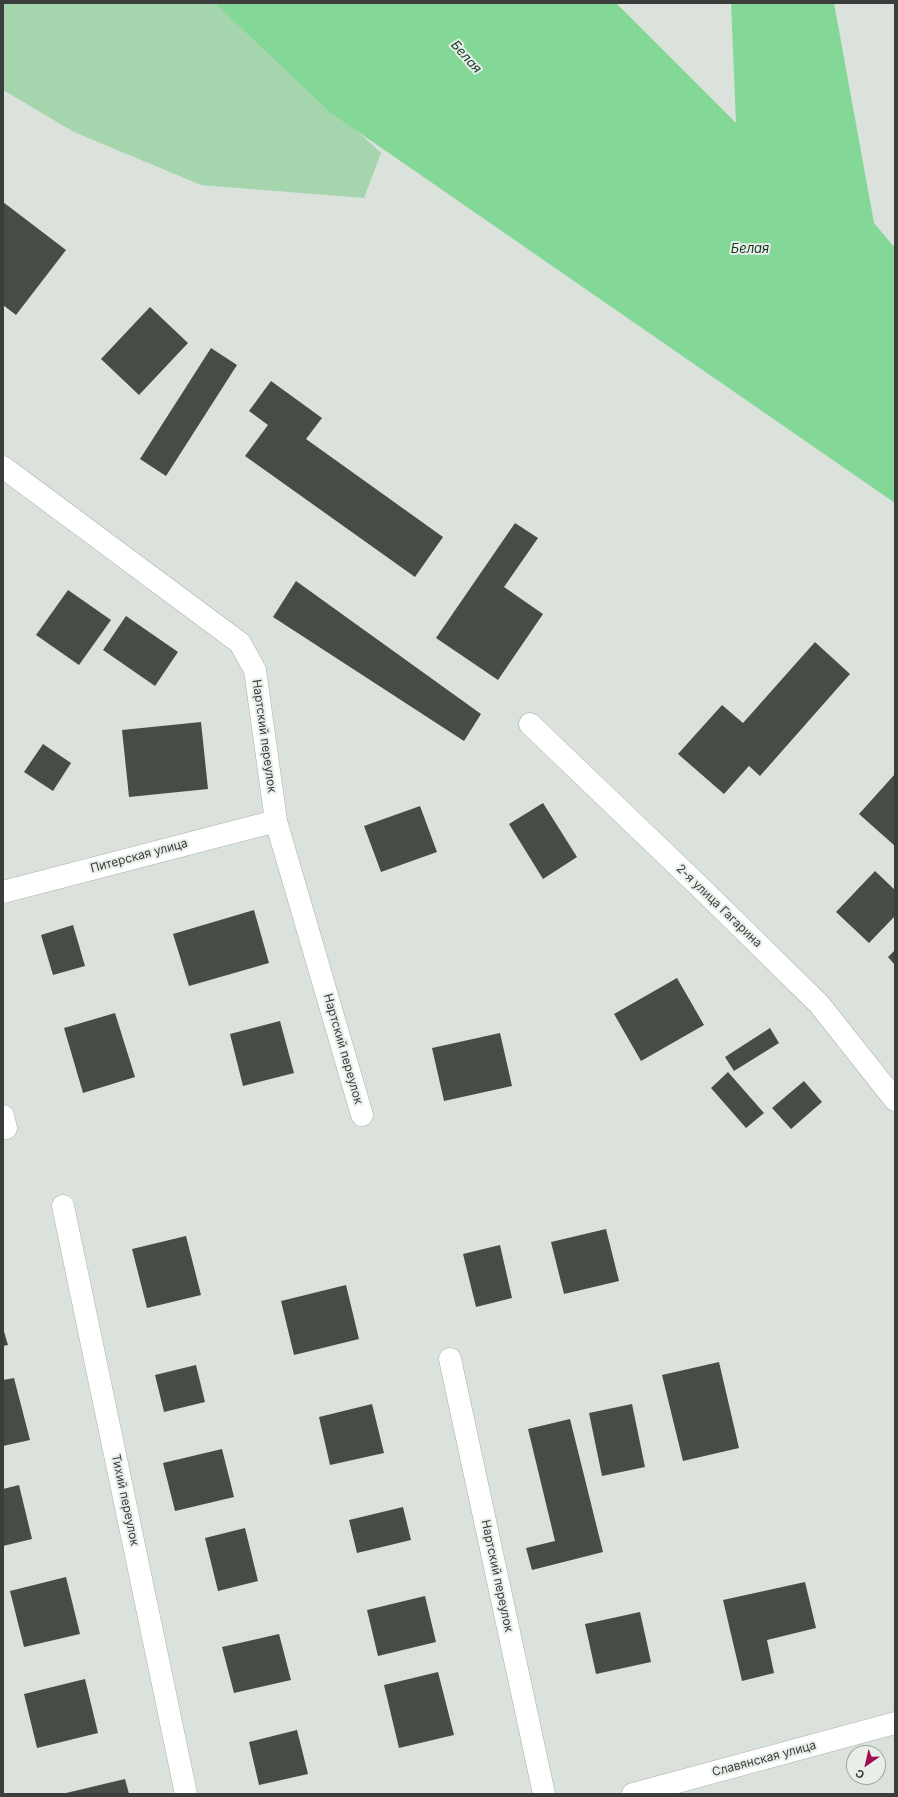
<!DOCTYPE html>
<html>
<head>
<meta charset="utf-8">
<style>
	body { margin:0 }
	#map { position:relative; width:898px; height:1797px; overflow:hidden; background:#dbe2dc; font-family:Inter,sans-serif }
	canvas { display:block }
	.frame { position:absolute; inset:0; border:4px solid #3a3d3b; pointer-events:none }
	.north { position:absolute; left:846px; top:1745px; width:40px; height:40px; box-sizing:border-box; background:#e8efe9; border:1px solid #a2a8a3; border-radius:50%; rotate:214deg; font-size:11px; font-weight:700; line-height:16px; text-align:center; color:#3a3d3b }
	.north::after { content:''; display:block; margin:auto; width:14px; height:18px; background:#a00e54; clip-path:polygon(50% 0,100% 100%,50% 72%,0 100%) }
</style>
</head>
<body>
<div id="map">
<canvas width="898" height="1797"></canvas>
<div class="frame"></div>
<div class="north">С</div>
</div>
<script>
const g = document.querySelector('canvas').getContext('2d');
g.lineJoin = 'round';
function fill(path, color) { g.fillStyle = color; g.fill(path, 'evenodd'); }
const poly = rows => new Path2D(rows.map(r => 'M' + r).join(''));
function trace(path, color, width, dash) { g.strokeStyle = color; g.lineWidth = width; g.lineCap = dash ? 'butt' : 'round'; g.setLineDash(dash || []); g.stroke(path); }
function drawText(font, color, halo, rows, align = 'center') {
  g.font = font + ' Inter,sans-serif'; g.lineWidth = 4; g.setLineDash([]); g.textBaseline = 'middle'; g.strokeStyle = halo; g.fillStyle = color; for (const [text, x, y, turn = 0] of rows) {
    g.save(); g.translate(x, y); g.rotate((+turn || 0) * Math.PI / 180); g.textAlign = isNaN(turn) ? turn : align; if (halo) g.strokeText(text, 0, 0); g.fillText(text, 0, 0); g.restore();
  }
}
fill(poly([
	[3,3,216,3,256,37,381,153,364,198,201,185,74,132,3,90]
]), '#a4d5ad');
fill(poly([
	[215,3,616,3,736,123,731,3,834,3,874,223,895,248,895,503,331,113]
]), '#83d797');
fill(poly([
	[3,202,66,250,16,315,3,305],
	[150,307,188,343,139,395,101,359],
	[211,348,237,365,166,476,140,459],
	[271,381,322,418,306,439,443,537,415,577,245,456,268,425,249,411],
	[515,523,538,538,504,587,543,614,498,680,436,638],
	[296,581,481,714,464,741,273,617],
	[68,590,111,620,79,665,36,635],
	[126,616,178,652,155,686,103,650],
	[815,642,850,674,760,776,749,766,724,794,678,754,722,705,743,723],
	[201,722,208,789,129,797,122,730],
	[43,744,71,763,53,791,24,772],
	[895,774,895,846,859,814],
	[543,803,577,857,543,879,509,824],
	[420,806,437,852,381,872,364,826],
	[875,871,895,890,895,916,869,943,836,912],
	[254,910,269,963,189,986,173,934],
	[73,925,85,966,53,975,41,935],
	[895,950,895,965,888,957],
	[677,978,704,1025,641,1061,614,1014],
	[115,1013,135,1077,83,1093,64,1028],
	[280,1021,294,1073,243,1086,230,1034],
	[770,1028,779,1043,734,1071,725,1057],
	[500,1033,512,1086,444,1101,432,1048],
	[728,1072,764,1113,746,1128,711,1088],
	[804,1081,822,1102,791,1129,772,1108],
	[606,1229,619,1281,564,1294,551,1242],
	[186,1236,201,1295,147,1308,132,1249],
	[500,1245,512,1298,476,1307,463,1254],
	[346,1285,359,1339,294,1355,281,1301],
	[3,1328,8,1345,3,1346],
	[719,1362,739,1448,683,1461,662,1375],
	[196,1365,205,1402,164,1412,155,1375],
	[14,1378,30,1440,3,1446,3,1380],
	[372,1404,384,1453,330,1465,319,1417],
	[632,1404,645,1467,602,1476,589,1413],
	[570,1419,603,1552,532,1570,526,1548,555,1541,528,1429],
	[222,1449,234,1497,175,1511,163,1463],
	[19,1485,32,1539,3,1546,3,1489],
	[403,1507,411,1540,357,1553,349,1520],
	[245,1528,258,1581,218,1591,205,1538],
	[66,1577,80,1634,24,1647,10,1591],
	[805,1582,816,1628,767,1640,774,1673,742,1681,723,1600],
	[425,1596,436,1642,378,1656,367,1610],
	[640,1612,651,1662,596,1674,585,1624],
	[279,1634,291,1680,234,1693,222,1647],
	[438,1672,454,1735,399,1748,384,1685],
	[85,1679,98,1733,37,1748,24,1694],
	[297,1730,308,1774,259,1785,249,1742],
	[125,1779,129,1794,66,1794,66,1793]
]), '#474c47');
const street = poly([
	[3,467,240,643,255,670,276,821,362,1115],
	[530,724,702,889,819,1004,895,1100],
	[3,892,276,821],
	[3,1116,6,1128],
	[63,1206,186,1794],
	[450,1359,544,1794],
	[633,1794,895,1723]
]);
trace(street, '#aab0ab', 23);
trace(street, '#fff', 22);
drawText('12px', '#3a3d3b', '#e8efe9', [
	["Нартский переулок",264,736,82],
	["Питерская улица",139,856,-15],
	["2-я улица Гагарина",719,906,44],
	["Нартский переулок",343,1049,74],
	["Тихий переулок",125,1500,78],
	["Нартский переулок",497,1576,78],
	["Славянская улица",764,1759,-15]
]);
drawText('italic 13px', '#14371e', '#e8efe9', [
	["Белая",466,57,48],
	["Белая",750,249]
]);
</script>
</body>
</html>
